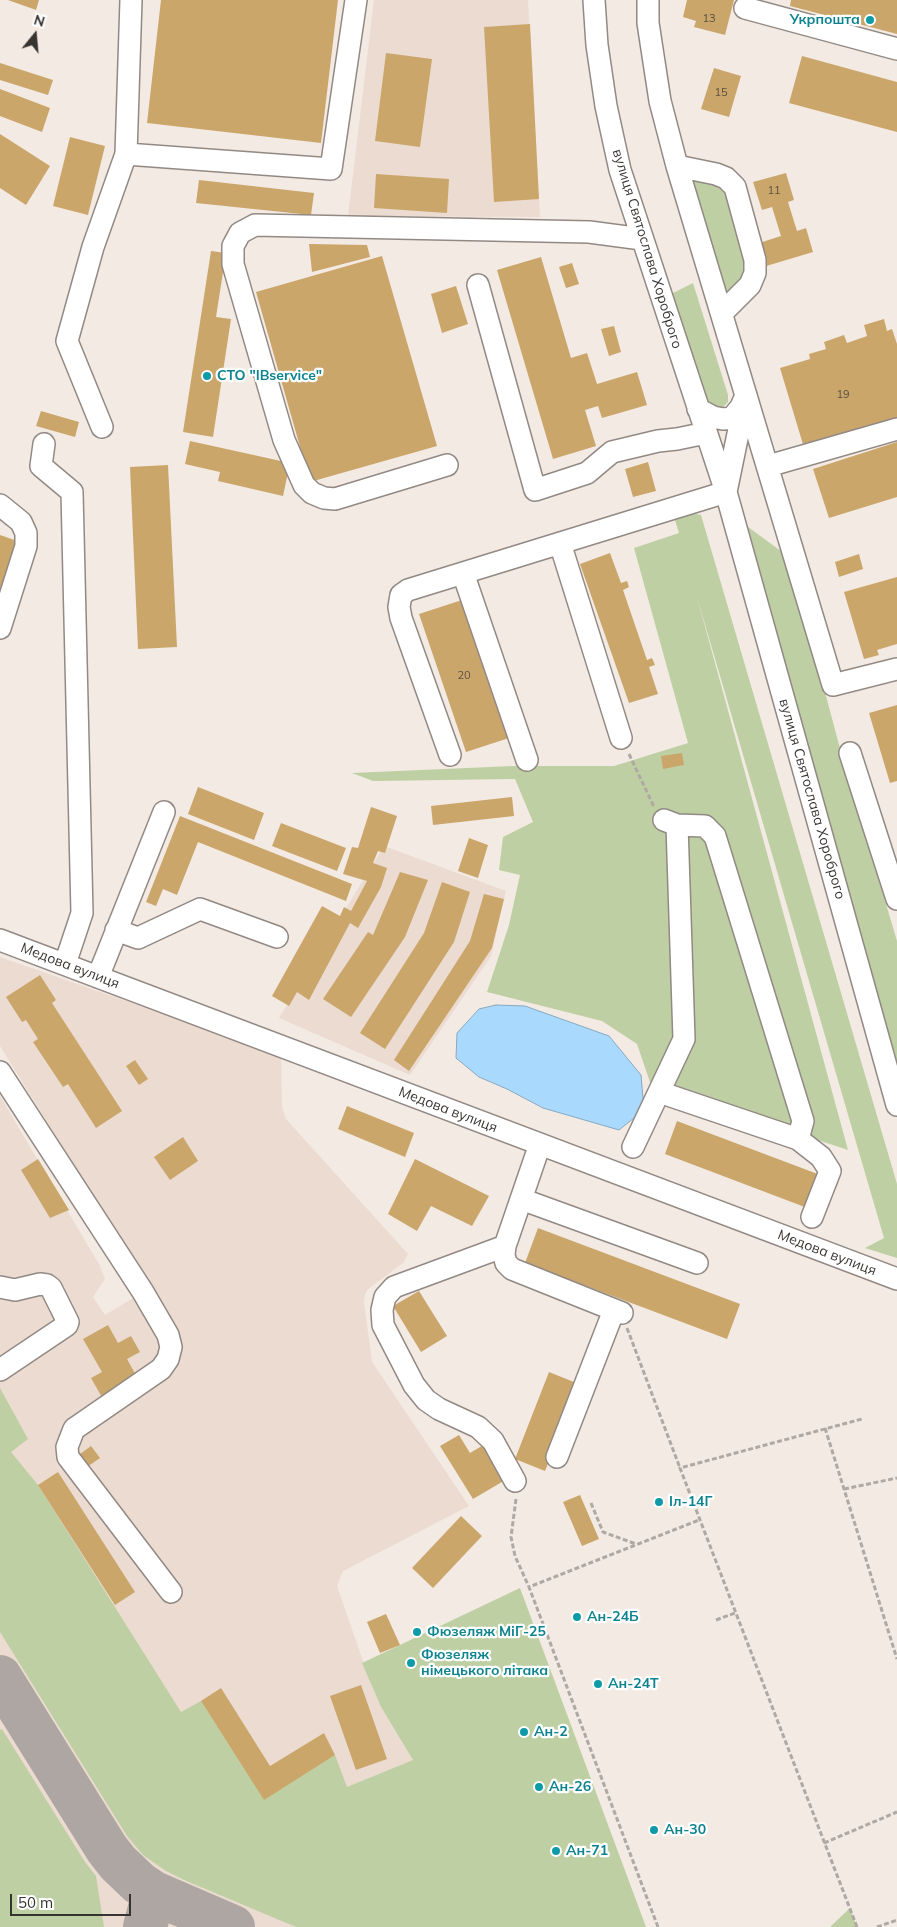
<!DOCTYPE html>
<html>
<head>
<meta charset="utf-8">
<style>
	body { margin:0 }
	#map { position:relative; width:897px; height:1927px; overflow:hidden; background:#f3eae3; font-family:Mulish,sans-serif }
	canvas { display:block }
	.north { position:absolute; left:10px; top:10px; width:50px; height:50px; -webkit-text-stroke:4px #fff; paint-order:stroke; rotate:17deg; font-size:14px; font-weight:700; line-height:20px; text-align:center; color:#373331 }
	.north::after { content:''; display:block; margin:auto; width:18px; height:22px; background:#373331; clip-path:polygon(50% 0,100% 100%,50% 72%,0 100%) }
	.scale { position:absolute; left:10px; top:1894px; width:121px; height:22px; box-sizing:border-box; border:2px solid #373331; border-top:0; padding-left:6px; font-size:15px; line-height:18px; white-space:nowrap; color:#373331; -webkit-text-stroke:4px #fff; paint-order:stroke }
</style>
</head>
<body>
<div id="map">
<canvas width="897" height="1927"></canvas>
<div class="north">N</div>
<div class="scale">50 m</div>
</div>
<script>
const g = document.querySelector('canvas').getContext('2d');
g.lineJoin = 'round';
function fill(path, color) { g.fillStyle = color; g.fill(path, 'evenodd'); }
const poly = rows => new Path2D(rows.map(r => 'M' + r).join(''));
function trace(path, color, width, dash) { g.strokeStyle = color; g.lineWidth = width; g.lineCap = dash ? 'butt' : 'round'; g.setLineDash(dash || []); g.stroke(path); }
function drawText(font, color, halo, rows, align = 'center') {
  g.font = font + ' Mulish,sans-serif'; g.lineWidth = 4.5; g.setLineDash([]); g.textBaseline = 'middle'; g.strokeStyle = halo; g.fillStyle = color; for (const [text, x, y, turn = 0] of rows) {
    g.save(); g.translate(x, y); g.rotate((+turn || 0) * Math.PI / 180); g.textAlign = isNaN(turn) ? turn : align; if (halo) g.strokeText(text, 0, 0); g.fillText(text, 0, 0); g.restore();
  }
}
fill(poly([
	[374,0,528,0,540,217,348,216],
	[384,846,506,891,491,956,410,1075,279,1018],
	[0,957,281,1055,282,1107,286,1119,408,1254,403,1263,368,1289,365,1294,364,1302,372,1362,469,1506,343,1571,337,1586,371,1684,381,1707,413,1759,482,1927,0,1927,0,1096,100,1266,105,1279,93,1297,105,1315,150,1288,0,1046]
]), '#ecdbd0');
fill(poly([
	[687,175,722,185,749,270,725,302],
	[693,283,728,395,728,402,723,407,713,410,694,377,667,296],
	[688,512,701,515,897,1184,897,1258,865,1248,884,1238,697,597,848,1150,651,1085,637,1044,602,1021,487,992,509,925,520,875,499,870,503,837,533,822,515,779,373,781,352,773,513,766,614,766,688,743,634,548,679,533,674,517],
	[744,524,789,557,842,756,897,941,897,1071],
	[0,1388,28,1439,11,1452,38,1485,181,1712,201,1701,264,1799,335,1755,347,1787,413,1760,381,1707,362,1663,520,1588,646,1927,296,1927,184,1880,166,1871,143,1855,127,1836,0,1632],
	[2,1729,85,1862,96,1876,104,1927,0,1927,0,1730],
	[850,1908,857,1927,830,1927]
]), '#bed0a3');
const water = poly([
	[496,1005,525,1006,609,1036,641,1075,644,1110,619,1130,543,1108,507,1089,479,1077,456,1058,457,1033,479,1009,496,1005]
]);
fill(water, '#a9dafd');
trace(water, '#87a8c0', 1);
trace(poly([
	[0,1677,107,1849,118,1863,139,1883,154,1893,233,1927],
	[145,1927,154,1893]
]), '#aea6a2', 44);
fill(poly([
	[8,0,39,0,36,10],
	[161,0,338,0,321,143,147,123],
	[687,0,734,0,725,35,694,27,696,21,683,17],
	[791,0,897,0,897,34,790,6],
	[530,24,539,199,494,202,484,27],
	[386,53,432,59,420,147,375,141],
	[802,56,897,82,897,132,789,103],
	[0,63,53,80,48,95,0,80],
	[714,68,741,76,729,117,701,109],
	[0,89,50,108,42,132,0,116],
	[0,134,50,166,26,205,0,188],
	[70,137,105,146,88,215,53,206],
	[786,173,794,200,788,202,797,231,806,228,813,252,763,267,756,244,781,236,772,207,762,210,753,182],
	[376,174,449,179,447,213,374,208],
	[199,180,314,193,311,215,196,203],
	[309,244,367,245,370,257,312,272],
	[211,251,226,253,216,317,231,319,213,437,183,432],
	[382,256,437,446,310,482,256,292],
	[541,257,571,358,587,353,597,384,637,372,647,405,602,418,598,406,585,410,596,446,553,459,497,270],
	[572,263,579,284,566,288,559,267],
	[456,286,468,324,442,333,431,294],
	[884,319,887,331,892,329,897,344,897,423,805,451,780,368,810,359,809,354,826,349,824,342,844,335,847,343,867,336,864,325],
	[614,326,621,352,609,356,601,329],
	[41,411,79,422,75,437,36,426],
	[190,441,290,463,283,496,218,481,220,472,185,464],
	[897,442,897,497,829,518,813,469],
	[648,462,656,491,633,497,625,469],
	[168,465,177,647,138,649,130,467],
	[0,535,20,542,0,600],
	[610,553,621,583,627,581,629,587,623,590,647,660,652,658,655,665,649,667,658,694,629,703,580,564],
	[859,554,863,569,839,577,835,562],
	[897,577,897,644,877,650,879,655,864,659,844,592],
	[462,600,509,738,466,752,419,614],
	[897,705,897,781,890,783,869,713],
	[682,753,684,765,663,769,661,756],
	[198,787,264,813,254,840,188,814],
	[512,797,514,816,433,825,431,806],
	[371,807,397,816,385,853,378,851,373,863,387,868,381,887,358,928,350,923,309,1000,297,992,289,1006,272,996,322,906,340,916,344,907,351,911,367,881,343,874,352,847,358,848],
	[180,816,352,884,346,901,198,842,177,895,163,889,156,906,146,902],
	[281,823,346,848,337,871,272,846],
	[469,838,488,845,478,878,458,871],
	[400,872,428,880,405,937,351,1017,323,999,368,932,373,935],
	[442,882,470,892,454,942,385,1049,360,1033,424,933],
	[484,894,504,899,492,948,409,1071,394,1060,470,941],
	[40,975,56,1000,52,1003,122,1111,96,1128,68,1084,63,1087,33,1042,38,1039,26,1020,22,1022,6,997],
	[135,1060,148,1079,139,1085,126,1066],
	[347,1106,414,1133,405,1157,338,1129],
	[677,1121,823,1176,810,1209,665,1154],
	[183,1137,198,1161,170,1180,154,1157],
	[38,1159,69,1210,50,1218,21,1170],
	[415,1159,489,1196,472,1226,431,1206,417,1231,388,1214],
	[538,1228,740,1304,727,1339,525,1263],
	[419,1291,447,1336,421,1352,393,1306],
	[108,1325,118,1343,131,1336,140,1352,127,1359,138,1379,103,1399,91,1378,102,1372,83,1339],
	[549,1372,579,1384,545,1471,515,1459],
	[459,1435,470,1453,485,1444,507,1479,473,1499,440,1446],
	[91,1446,100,1458,84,1469,76,1457],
	[58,1472,135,1592,115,1605,38,1485],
	[580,1495,599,1539,582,1546,563,1502],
	[461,1516,482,1536,433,1588,412,1568],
	[386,1614,400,1645,380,1653,367,1622],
	[361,1685,387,1759,356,1770,330,1696],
	[221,1688,270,1766,324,1733,335,1755,264,1800,201,1701]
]), '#cba66b');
const minor = poly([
	[594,0,597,45,606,106,620,170,726,492,897,1105],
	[648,0,648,23,660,101,677,166,833,685,897,669],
	[745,8,897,49],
	[126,154,331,169,356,0],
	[677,166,716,174,726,178,735,187,755,260,755,273,750,285,722,313],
	[478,285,535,490,587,473,612,452,658,441,677,439,706,433],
	[698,409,713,417,723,419,732,418,741,407,744,400],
	[102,427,67,341,93,247,126,154,131,0],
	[44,444,41,466,72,492,82,913,65,964],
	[447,465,335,499,324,498,312,493,304,485,284,440,233,264,233,246,240,233,255,225,589,232,642,239],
	[768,466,897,429],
	[726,492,746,395],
	[0,505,21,522,26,533,26,546,0,628],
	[560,543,621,738],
	[463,573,527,760],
	[850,753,897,899],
	[450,755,401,618,399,607,401,595,408,590,726,492],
	[664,820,677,825,705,826,715,836,803,1121,798,1139],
	[116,930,138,938,200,909,277,937],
	[0,940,897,1279],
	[98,977,164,812],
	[0,1072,143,1292,168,1335,171,1347,168,1359,161,1369,74,1429,67,1447,68,1457,171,1592],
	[659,1092,798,1139,821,1157,830,1171,812,1217],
	[540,1144,505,1246,504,1255,506,1263,512,1269,622,1313],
	[633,1147,684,1039,677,825],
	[521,1199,697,1263],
	[505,1246,394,1287,385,1297,382,1310,383,1325,414,1385,426,1400,439,1409,478,1427,493,1441,515,1481],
	[0,1287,15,1290,40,1284,47,1285,51,1288,68,1322,67,1325,0,1370],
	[557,1457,614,1310]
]);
trace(minor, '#928984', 24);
trace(poly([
	[629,754,654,807],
	[627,1328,680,1468],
	[825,1428,897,1659],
	[844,1489,897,1478],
	[516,1499,511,1537,515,1556,529,1587],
	[591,1503,603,1532,636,1544],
	[716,1620,735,1613],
	[824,1843,897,1812],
	[658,1927,529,1587,699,1520],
	[857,1927,680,1468,862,1419],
	[877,1927,897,1920]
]), '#afa8a3', 3, [5, 2.5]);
trace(minor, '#fff', 21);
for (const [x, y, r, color] of [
	[870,20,5,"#0f9aa8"],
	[207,376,5,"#0f9aa8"],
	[659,1502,5,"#0f9aa8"],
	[577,1617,5,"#0f9aa8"],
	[417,1632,5,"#0f9aa8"],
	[411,1663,5,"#0f9aa8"],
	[598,1684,5,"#0f9aa8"],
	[524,1732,5,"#0f9aa8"],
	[539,1787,5,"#0f9aa8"],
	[654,1830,5,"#0f9aa8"],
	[556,1851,5,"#0f9aa8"]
]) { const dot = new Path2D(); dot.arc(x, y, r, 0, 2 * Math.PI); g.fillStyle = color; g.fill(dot); trace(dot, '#fff', 2); }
drawText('11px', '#5c5040', null, [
	["13",709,19],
	["15",721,93],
	["11",774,191],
	["19",843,395],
	["20",464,676]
]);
drawText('bold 14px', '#0d838f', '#fff', [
	["Укрпошта",860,20,"right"],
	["СТО \"IBservice\"",217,376],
	["Іл-14Г",669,1502],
	["Ан-24Б",587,1617],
	["Фюзеляж МіГ-25",427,1632],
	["Фюзеляж",421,1655],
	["німецького літака",421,1671],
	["Ан-24Т",608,1684],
	["Ан-2",534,1732],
	["Ан-26",549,1787],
	["Ан-30",664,1830],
	["Ан-71",566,1851]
], 'left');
drawText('14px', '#373331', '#fff', [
	["вулиця Святослава Хороброго",647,249,73],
	["вулиця Святослава Хороброго",812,799,74],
	["Медова вулиця",70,966,21],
	["Медова вулиця",448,1110,21],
	["Медова вулиця",827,1253,21]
]);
</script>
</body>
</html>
